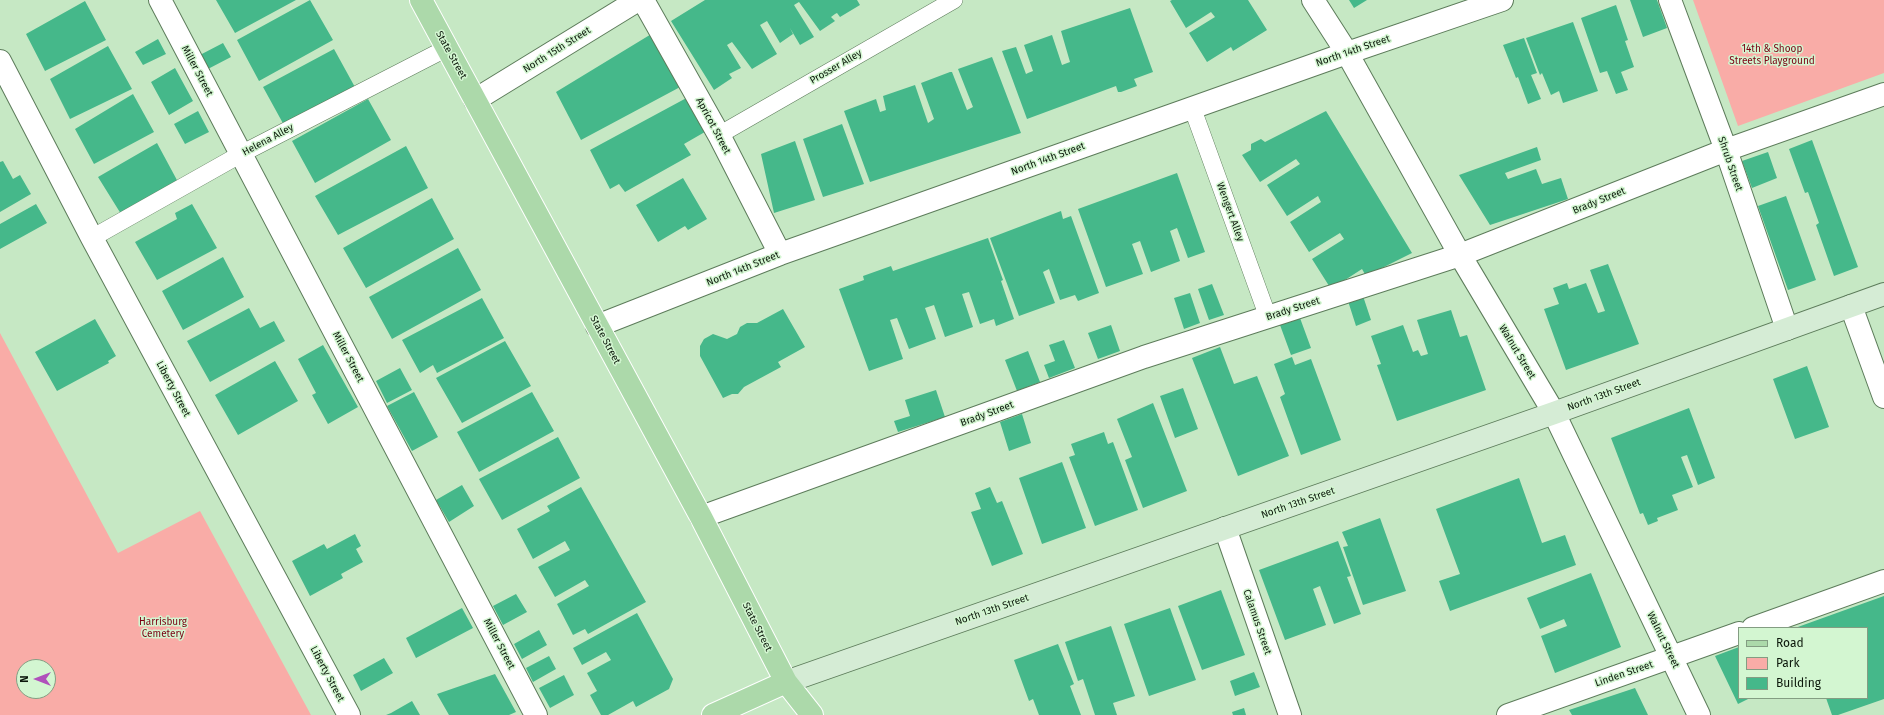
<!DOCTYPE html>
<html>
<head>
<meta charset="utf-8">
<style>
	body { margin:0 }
	#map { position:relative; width:1884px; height:715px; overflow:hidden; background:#c6e8c4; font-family:"Fira Sans",sans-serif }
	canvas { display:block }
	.legend { position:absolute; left:1738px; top:627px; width:130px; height:72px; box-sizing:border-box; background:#d3f6d1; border:1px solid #839d82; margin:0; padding:5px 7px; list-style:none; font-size:12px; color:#0c180b }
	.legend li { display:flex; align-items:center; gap:8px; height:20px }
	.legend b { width:20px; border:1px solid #839d82 }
	.north { position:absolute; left:16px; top:659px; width:40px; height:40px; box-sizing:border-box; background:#d3f6d1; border:1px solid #839d82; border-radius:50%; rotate:270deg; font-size:11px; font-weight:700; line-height:16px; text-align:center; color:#0c180b }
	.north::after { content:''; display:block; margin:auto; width:14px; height:18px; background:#b051bb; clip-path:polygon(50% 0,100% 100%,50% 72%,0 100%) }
</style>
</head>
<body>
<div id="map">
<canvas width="1884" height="715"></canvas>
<ul class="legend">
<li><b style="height:5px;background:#acd9aa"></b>Road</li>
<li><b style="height:11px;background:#f9aca7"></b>Park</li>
<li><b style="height:11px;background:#45b88a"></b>Building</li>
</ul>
<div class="north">N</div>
</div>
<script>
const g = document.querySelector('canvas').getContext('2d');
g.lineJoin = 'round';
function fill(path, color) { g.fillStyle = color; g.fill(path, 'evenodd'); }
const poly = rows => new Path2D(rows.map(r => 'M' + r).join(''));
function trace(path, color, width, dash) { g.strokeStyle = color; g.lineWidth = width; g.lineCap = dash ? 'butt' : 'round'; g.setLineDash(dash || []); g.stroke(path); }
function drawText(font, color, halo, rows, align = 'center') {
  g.font = font + ' "Fira Sans",sans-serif'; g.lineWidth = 3; g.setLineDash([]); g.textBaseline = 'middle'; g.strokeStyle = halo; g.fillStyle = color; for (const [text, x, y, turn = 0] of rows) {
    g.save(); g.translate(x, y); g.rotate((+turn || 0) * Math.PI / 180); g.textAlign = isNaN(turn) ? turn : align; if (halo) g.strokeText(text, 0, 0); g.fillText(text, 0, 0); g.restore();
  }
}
fill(poly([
	[1693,0,1884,0,1884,73,1738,126],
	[0,333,118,553,200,511,311,715,0,715],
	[24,667,48,667,48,691,24,691]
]), '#f9aca7');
fill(poly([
	[216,0,296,0,235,33],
	[310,0,333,40,259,81,237,40],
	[705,0,857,0,860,5,840,17,837,13,835,14,831,17,835,21,820,31,799,2,794,5,814,37,800,45,790,28,793,34,780,43,767,21,760,25,777,54,752,69,732,42,727,45,741,68,729,74,732,78,714,90,671,21],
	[1172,0,1248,0,1267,30,1233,51,1231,47,1207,62,1189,33,1215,17,1211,12,1186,28,1170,1],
	[1349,0,1367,0,1354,8],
	[1630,0,1657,0,1667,28,1643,37],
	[85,1,106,40,45,71,26,34],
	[1616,5,1628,40,1625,41,1634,67,1621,72,1628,90,1616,94,1607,71,1600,73,1581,18],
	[1130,8,1153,72,1134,79,1137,86,1121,92,1118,92,1116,86,1027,119,1002,51,1016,47,1026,74,1028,73,1033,71,1024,45,1052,35,1062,65,1070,62,1061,31],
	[1573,22,1598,91,1563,103,1559,91,1551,95,1542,73,1540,75,1526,38],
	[653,33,682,86,581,140,556,92],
	[1524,38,1537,73,1531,75,1541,99,1528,104,1518,77,1516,78,1503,45],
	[158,39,166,54,143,65,135,52],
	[223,43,231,57,206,70,198,56],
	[108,46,132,89,70,119,50,79],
	[334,49,356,89,285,127,263,87],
	[992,57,1021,133,870,182,844,111,876,99,880,112,886,110,883,96,915,85,928,123,934,119,921,83,950,72,952,72,967,110,973,107,958,69],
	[175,68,193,101,169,115,151,82],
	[133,94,154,132,94,164,75,129],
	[692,95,710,129,684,144,691,155,625,192,619,184,610,189,590,150],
	[368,99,391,140,315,183,292,141],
	[198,111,209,132,185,144,174,124],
	[1326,111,1412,253,1366,276,1362,269,1331,289,1312,259,1344,239,1340,233,1309,252,1290,222,1321,202,1318,196,1287,216,1267,185,1300,164,1296,159,1260,182,1242,155,1251,150,1251,144,1261,139,1265,142],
	[842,124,864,184,823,197,803,139],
	[1812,140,1858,267,1834,276,1816,225,1819,223,1808,192,1805,193,1789,149],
	[795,141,815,200,774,213,761,154],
	[157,143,178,182,121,214,98,177],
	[406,146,428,188,338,235,315,196],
	[1537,147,1541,160,1505,173,1508,179,1536,169,1542,184,1561,178,1568,199,1490,225,1459,175],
	[1768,152,1777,178,1752,188,1742,161],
	[3,161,13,179,20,175,31,194,0,212,0,162],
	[1177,173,1205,252,1188,258,1177,228,1170,231,1180,261,1151,272,1140,241,1132,244,1143,274,1106,287,1078,209],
	[683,178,707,219,688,230,685,226,658,242,636,205],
	[1786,196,1816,280,1788,290,1758,206],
	[432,198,454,239,366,288,343,248],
	[36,204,47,223,0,249,0,224],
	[192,204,217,248,157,280,135,242,177,219,175,213],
	[1061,211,1063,219,1071,216,1099,293,1078,301,1075,295,1060,300,1049,269,1043,272,1055,303,1019,316,990,238],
	[988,238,1003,280,1001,281,1014,319,996,326,994,319,980,324,969,292,962,294,973,327,945,337,934,305,925,308,936,339,909,349,897,318,890,320,903,359,869,371,839,289,864,280,863,276,891,266,893,271],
	[458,248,481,290,392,339,369,297],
	[223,257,244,297,183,330,162,291],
	[1608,264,1639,344,1566,370,1544,309,1559,304,1553,288,1567,283,1569,289,1586,283,1598,313,1605,311,1590,270],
	[1212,284,1224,315,1209,320,1198,289],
	[1190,293,1200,323,1184,329,1174,298],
	[1363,296,1371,320,1356,326,1348,301],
	[482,298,504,338,437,373,433,365,420,373,402,340],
	[249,308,260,328,274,321,285,341,210,382,187,341],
	[783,309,805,347,778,362,781,367,744,387,738,394,732,394,723,398,700,356,700,346,704,339,713,334,727,339,737,334,740,327,747,323,757,323],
	[1451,310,1460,337,1467,335,1486,390,1397,421,1377,365,1381,364,1371,336,1403,325,1413,352,1418,350,1421,356,1428,354,1417,320],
	[1300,318,1311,348,1291,355,1280,325],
	[95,319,116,356,108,361,109,363,57,391,35,352],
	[1111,325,1120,351,1098,359,1088,333],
	[1064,340,1075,368,1049,378,1044,365,1055,361,1049,345],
	[505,341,531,386,462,423,436,378],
	[323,345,358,407,328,424,312,395,316,393,298,359],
	[1220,347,1234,384,1257,376,1289,456,1238,476,1192,358],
	[1028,351,1040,382,1017,391,1005,360],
	[1292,357,1295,365,1311,359,1341,440,1301,455,1280,397,1285,394,1274,364],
	[275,361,298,401,238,435,215,395],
	[1807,366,1829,427,1795,439,1773,379],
	[400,368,412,390,387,403,376,381],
	[1183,388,1198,429,1175,438,1160,396],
	[936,390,945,417,898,432,894,421,910,416,905,400],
	[414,392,438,437,412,451,387,406],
	[532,392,554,431,479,472,457,432],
	[1153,403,1187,491,1143,508,1125,460,1132,457,1117,419],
	[1689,408,1715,478,1698,485,1687,455,1681,457,1693,487,1672,495,1678,510,1657,518,1658,521,1648,525,1643,513,1640,514,1611,438],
	[1022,414,1031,443,1009,451,1000,422],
	[1104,432,1108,444,1113,442,1138,510,1095,526,1069,457,1075,455,1071,444],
	[558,437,580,478,502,520,479,479],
	[1062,462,1086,528,1042,544,1019,478],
	[1519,478,1542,543,1565,535,1576,565,1450,611,1439,581,1460,574,1436,509],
	[462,485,474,506,449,522,436,500],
	[581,487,646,602,588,634,585,629,573,635,557,604,589,586,585,580,555,597,538,567,570,550,565,541,533,559,517,529,550,511,547,506],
	[990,487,997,503,1002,501,1023,554,992,566,971,512,981,509,975,493],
	[1380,518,1406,591,1363,605,1343,547,1348,546,1342,532],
	[355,534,361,546,356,549,363,562,341,574,343,578,310,596,292,561,324,544,327,549],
	[1338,541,1351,576,1347,577,1361,614,1334,624,1320,586,1313,589,1326,625,1285,640,1259,570],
	[1591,573,1621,647,1555,673,1541,636,1567,626,1564,619,1540,629,1527,598],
	[1221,590,1245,655,1202,670,1178,606],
	[516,594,527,612,503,625,493,606],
	[1884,596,1884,699,1838,715,1832,715,1826,698,1867,698,1867,628,1795,628],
	[462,608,473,628,416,658,406,638],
	[1170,608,1196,680,1149,696,1124,624],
	[637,613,673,679,669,689,636,707,633,701,608,715,601,715,590,695,597,691,587,673,611,660,606,652,582,665,573,648],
	[1111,626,1135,696,1113,703,1117,715,1095,715,1083,679,1078,681,1065,642],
	[539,630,547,645,522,659,514,644],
	[1058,644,1074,684,1070,686,1081,715,1039,715,1033,699,1029,701,1014,660],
	[1739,647,1739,698,1750,698,1738,704,1715,656],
	[549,656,556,669,533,682,526,668],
	[384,658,393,673,361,691,353,675],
	[1254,672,1260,687,1235,696,1230,681],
	[495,674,516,712,509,715,449,715,437,694],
	[564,675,574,695,550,708,539,688],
	[1635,688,1648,715,1572,715,1569,710],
	[412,701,420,715,386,715,391,713],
	[1244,708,1246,715,1233,715,1232,712]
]), '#45b88a');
const service = poly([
	[1192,107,1268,317],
	[719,135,954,0],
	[92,238,241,154,447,48]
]);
const minor = poly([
	[160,0,536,715],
	[643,0,719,135,780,254],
	[1313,0,1347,53,1460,255,1554,413,1699,715],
	[1670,0,1726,150,1787,329],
	[0,61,92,238,349,715],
	[475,100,638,0],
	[1851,306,1884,397],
	[597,326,780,254,1347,53,1502,0],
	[701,517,1144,357,1460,255,1726,150,1884,94],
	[1225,528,1290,715],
	[1753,628,1884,581],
	[1508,715,1739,633]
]);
const secondary = poly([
	[786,682,1554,413,1884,294]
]);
const primary = poly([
	[421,0,701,517,786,682,812,715],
	[713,715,786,682]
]);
trace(service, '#5d7c5b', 18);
trace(minor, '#5d7c5b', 24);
trace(secondary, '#5d7c5b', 24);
trace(primary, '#fff', 24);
trace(service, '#fff', 17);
trace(minor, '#fff', 22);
trace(secondary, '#d5ecd5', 22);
trace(primary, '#acd9aa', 22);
drawText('10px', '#7a0013', '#d3f6d1', [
	["14th & Shoop",1772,49],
	["Streets Playground",1772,61],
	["Harrisburg",163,622],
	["Cemetery",163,634]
]);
drawText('10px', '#0c180b', '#d3f6d1', [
	["North 15th Street",557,50,-32],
	["North 14th Street",1353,51,-19],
	["State Street",451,55,61],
	["Prosser Alley",836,67,-30],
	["Miller Street",197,71,62],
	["Apricot Street",713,126,62],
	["Helena Alley",268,140,-28],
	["North 14th Street",1048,159,-20],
	["Shrub Street",1730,164,71],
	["Brady Street",1599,201,-22],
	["Wengert Alley",1230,212,70],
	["North 14th Street",743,269,-22],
	["Brady Street",1293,309,-18],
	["State Street",605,340,62],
	["Walnut Street",1517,352,59],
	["Miller Street",348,357,62],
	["Liberty Street",173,389,62],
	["North 13th Street",1604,395,-20],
	["Brady Street",987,414,-20],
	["North 13th Street",1298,503,-19],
	["North 13th Street",992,610,-19],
	["Calamus Street",1257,622,71],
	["State Street",757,627,63],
	["Walnut Street",1663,640,64],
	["Miller Street",499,644,62],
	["Liberty Street",327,674,62],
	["Linden Street",1624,674,-19]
]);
</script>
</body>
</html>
